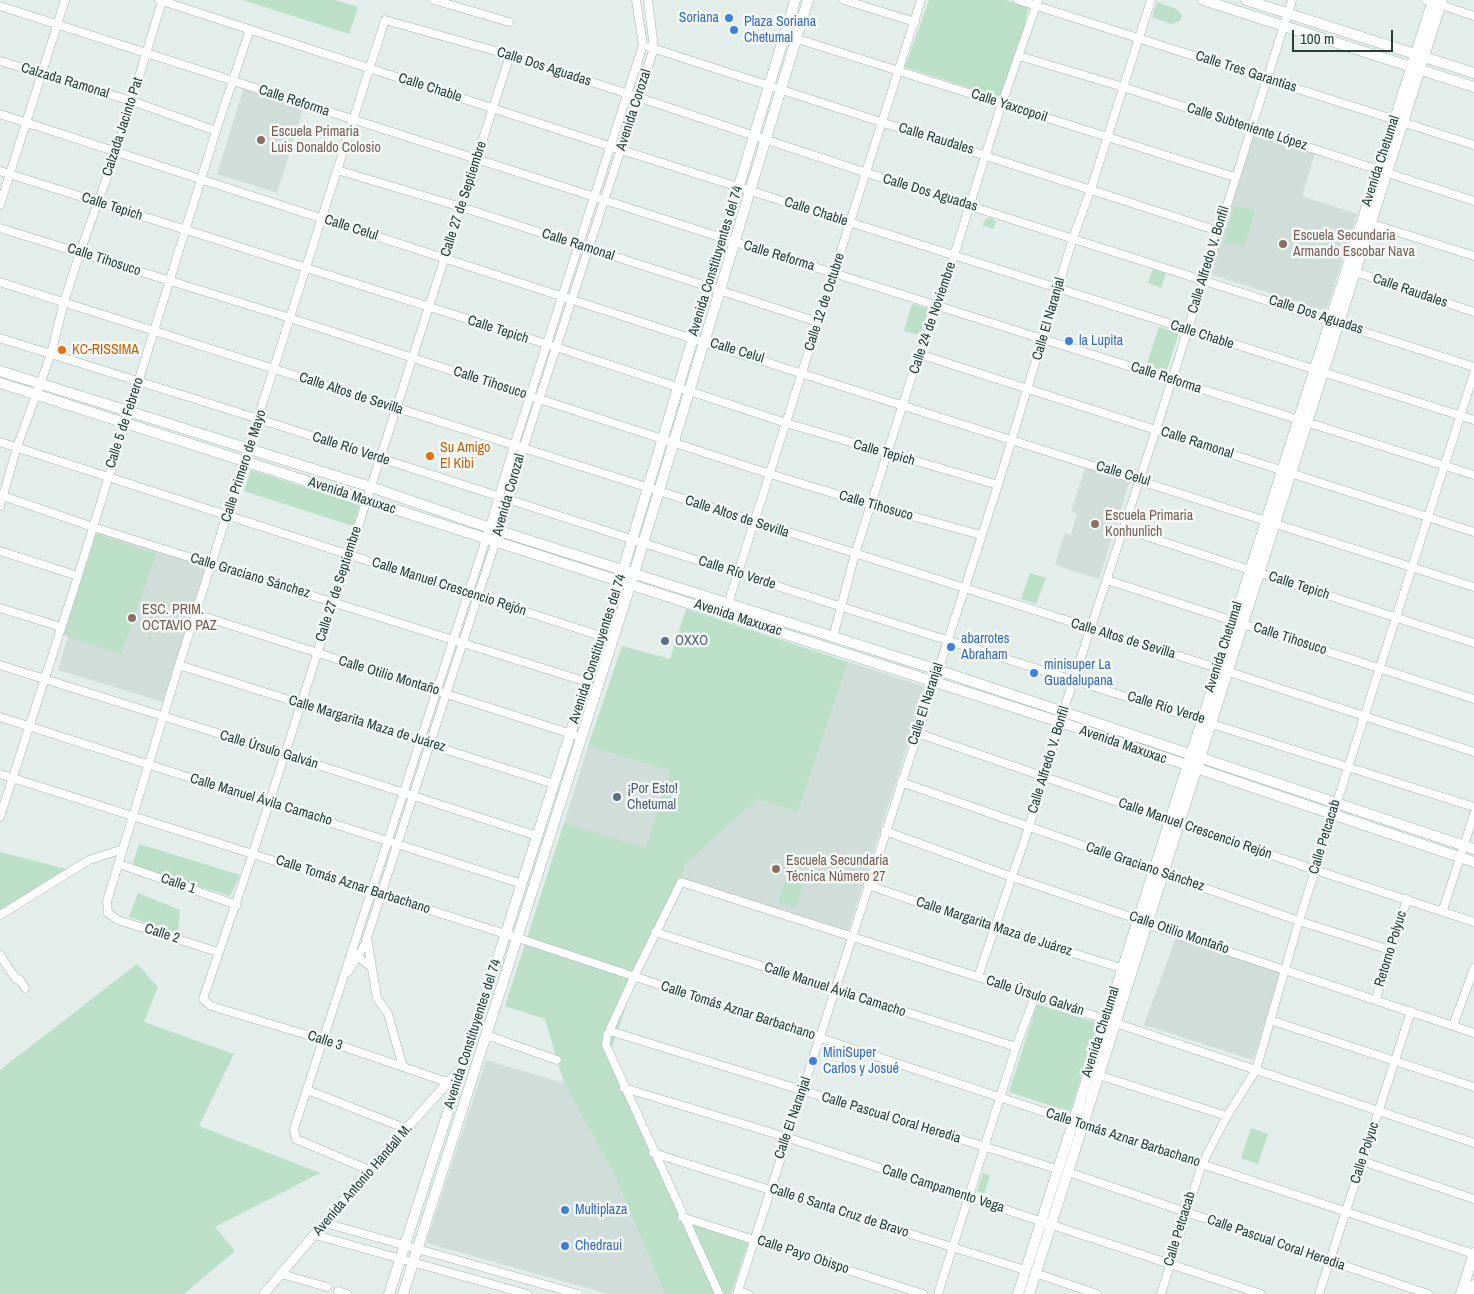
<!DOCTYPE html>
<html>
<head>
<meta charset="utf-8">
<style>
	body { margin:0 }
	#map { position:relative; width:1474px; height:1294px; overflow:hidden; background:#e3ede9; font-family:"Archivo Narrow",sans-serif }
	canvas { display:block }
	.scale { position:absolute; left:1292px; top:30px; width:101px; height:22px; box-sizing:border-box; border:2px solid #223f39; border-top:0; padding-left:6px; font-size:15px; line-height:18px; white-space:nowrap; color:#223f39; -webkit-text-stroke:4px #f4f9f7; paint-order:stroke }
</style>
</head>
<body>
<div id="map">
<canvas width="1474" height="1294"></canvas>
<div class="scale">100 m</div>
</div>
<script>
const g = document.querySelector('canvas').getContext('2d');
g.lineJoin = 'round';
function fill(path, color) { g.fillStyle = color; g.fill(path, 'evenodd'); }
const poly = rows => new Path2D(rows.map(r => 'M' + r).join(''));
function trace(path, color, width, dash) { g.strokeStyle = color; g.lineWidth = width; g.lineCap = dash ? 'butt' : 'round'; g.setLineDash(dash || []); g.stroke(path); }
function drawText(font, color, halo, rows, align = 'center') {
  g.font = font + ' "Archivo Narrow",sans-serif'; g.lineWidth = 5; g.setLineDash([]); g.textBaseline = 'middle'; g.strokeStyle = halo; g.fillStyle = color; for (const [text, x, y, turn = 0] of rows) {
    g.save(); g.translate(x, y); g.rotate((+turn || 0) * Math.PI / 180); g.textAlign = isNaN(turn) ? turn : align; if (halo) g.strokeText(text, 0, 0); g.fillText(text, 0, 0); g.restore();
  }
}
fill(poly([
	[244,87,304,106,277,193,217,174],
	[1253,133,1315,153,1302,196,1357,214,1326,311,1210,274],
	[1086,465,1130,480,1099,579,1055,565,1065,533,1071,535,1077,514,1071,512],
	[99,530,208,565,163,702,58,670],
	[848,662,926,687,848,931,680,878,687,863,758,799,798,812],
	[588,746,670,771,646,849,564,823],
	[1176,937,1281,970,1253,1060,1144,1025],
	[486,1060,564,1083,613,1172,665,1294,608,1294,426,1243]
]), '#d1ddd8');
fill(poly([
	[243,0,335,0,358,7,349,34],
	[929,0,1006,0,1028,7,1021,51,1000,98,905,67],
	[1157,2,1176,9,1182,15,1180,21,1171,24,1152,17],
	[1235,205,1255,211,1244,247,1224,242],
	[991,217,996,222,993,229,982,225,986,219],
	[1154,266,1167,270,1161,288,1148,283],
	[912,304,929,309,920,335,904,331],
	[1159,327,1179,333,1166,372,1146,366],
	[251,470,360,505,353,526,244,491],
	[96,534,156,554,121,654,64,635],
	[1030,573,1046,578,1036,604,1021,599],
	[686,609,848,662,798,812,758,799,687,863,639,968,611,1050,685,1218,748,1243,731,1294,665,1294,613,1172,564,1083,545,1019,505,1006,564,823,646,848,670,771,588,746,622,646,670,659],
	[139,844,240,875,230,896,132,865],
	[0,852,70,870,0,918],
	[788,874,805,879,796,908,778,903],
	[138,893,180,910,178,934,129,917],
	[137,964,158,987,144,1022,234,1054,199,1126,320,1173,215,1227,235,1251,184,1294,0,1294,0,1070],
	[1037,1004,1098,1023,1070,1112,1009,1092],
	[1251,1128,1268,1134,1258,1164,1241,1158],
	[983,1173,990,1176,984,1194,977,1191]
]), '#bbdfc7');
const minor = poly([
	[159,0,612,147,1474,420],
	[434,0,509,22],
	[844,0,915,22],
	[1018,0,1474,145],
	[1426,0,1474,16],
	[0,6,735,242,1474,475],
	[785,35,1234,177],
	[649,47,1218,231],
	[1019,56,1123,87,1474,201],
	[0,61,132,101,216,131],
	[0,114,693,339,1474,587],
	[337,170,461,207,818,322],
	[0,171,556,347,786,423,998,485],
	[0,205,65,0],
	[1366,222,1474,256],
	[0,228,290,318,770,474,872,505,981,535],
	[1350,270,1474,312],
	[0,282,1217,668,1474,752],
	[0,338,259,419,842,607,1474,807],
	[919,354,1474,532],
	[0,442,607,638],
	[0,495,93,527,587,682],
	[0,506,17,447,51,354,64,302,80,252,116,152,162,1],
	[1124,529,1474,643],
	[0,551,78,576],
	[1107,580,1474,699],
	[728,604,921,0],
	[0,608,61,627],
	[196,614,575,735],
	[833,637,855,554,919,354,938,306,1002,103,1038,0],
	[0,665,284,754,537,836],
	[179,665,554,784],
	[0,717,522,884],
	[917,733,1315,870,1474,922],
	[0,774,518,938,1474,1254],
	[901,782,1299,921,1390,950],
	[0,817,78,576,216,131,250,29],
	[885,831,1012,877,1137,919,1146,924,1474,1033],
	[119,864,237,905],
	[868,885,995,929,1121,968],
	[1443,910,1474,814],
	[0,915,89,860,123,849],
	[655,932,1016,1047],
	[367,938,372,968],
	[218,952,118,920,108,913,107,901,179,665,385,20,510,55,867,173,1474,367],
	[355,954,372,968,377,998,388,1014,403,1067],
	[0,955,16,979,20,980,25,988],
	[348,972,365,944,499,531,523,449,654,48,648,0],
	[978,977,1029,827,1063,712,1156,430,1292,0],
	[1376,999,1407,899],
	[1270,1020,1474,1087],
	[1453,1026,1474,968],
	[610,1031,1057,1169],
	[486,1035,557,1060],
	[1098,1075,1227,1116],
	[447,1082,324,1040,211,1006,203,999,253,853,510,55],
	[624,1088,786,1137,1261,1294],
	[307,1090,407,1129],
	[653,1153,1025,1270],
	[1362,1161,1474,1199],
	[369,1170,296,1139,294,1129,486,539,514,446,643,45,636,0],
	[1068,1172,1428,1294],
	[682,1217,923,1294],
	[325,1223,578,1294],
	[315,1235,527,1294],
	[1035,1273,1097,1294],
	[281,1274,327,1287],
	[338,1291,347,1294],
	[738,1291,748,1294],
	[719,1294,606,1045,607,1036,634,977,681,882,978,977,1474,1143],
	[737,1294,998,485,1073,238,1091,189,1151,0],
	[938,1294,1016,1047,1035,996],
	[1161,1294,1202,1164,1227,1116,1256,1070,1299,921,1474,373],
	[1319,1294,1411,1011]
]);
const tertiary = poly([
	[264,1294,369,1170,462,1067]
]);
const secondary = poly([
	[1203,0,1474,87],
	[1246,0,1474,73],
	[0,371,371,487,490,528,938,670,1474,849],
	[0,383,1060,722,1474,862],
	[389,1294,620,580,795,0],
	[403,1294,631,583,808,0],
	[1018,1294,1433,0],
	[1029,1294,1442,0],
	[1461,1294,1474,1253],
	[1471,1294,1474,1285]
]);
trace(minor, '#a5b5b1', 9);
trace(tertiary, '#a5b5b1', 10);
trace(secondary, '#a1b9b2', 11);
trace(minor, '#fff', 8);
trace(tertiary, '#fff', 9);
trace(secondary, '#fff', 10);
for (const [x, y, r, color] of [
	[729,18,5,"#3f7fe0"],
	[734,30,5,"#3f7fe0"],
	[261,140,5,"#8d6e63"],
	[1283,244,5,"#8d6e63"],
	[1069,341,5,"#3f7fe0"],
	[62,350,5,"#e8710a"],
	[430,456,5,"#e8710a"],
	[1095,524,5,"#8d6e63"],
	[132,618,5,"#8d6e63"],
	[665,641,5,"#5c6f8a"],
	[951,647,5,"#3f7fe0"],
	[1034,673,5,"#3f7fe0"],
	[617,797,5,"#5c6f8a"],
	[776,869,5,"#8d6e63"],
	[813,1061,5,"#3f7fe0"],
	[565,1210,5,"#3f7fe0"],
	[565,1246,5,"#3f7fe0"]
]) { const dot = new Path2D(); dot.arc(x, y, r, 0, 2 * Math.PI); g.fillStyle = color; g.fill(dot); trace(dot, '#f4f9f7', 2); }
drawText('14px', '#366cbe', '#f4f9f7', [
	["Soriana",719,18,"right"],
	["Plaza Soriana",744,22],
	["Chetumal",744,38],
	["la Lupita",1079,341],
	["abarrotes",961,639],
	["Abraham",961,655],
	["minisuper La",1044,665],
	["Guadalupana",1044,681],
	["MiniSuper",823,1053],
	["Carlos y Josué",823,1069],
	["Multiplaza",575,1210],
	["Chedraui",575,1246]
], 'left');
drawText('14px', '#223f39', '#f4f9f7', [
	["Calle Dos Aguadas",544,67,18],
	["Calle Tres Garantías",1246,72,18],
	["Calzada Ramonal",65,81,17],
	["Calle Chable",430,88,18],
	["Calle Reforma",294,101,18],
	["Calle Yaxcopoil",1009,106,18],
	["Avenida Corozal",634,110,-72],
	["Calzada Jacinto Pat",123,127,-72],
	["Calle Subteniente López",1247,127,18],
	["Calle Raudales",936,139,17],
	["Avenida Chetumal",1381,161,-72],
	["Calle Dos Aguadas",930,193,17],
	["Calle 27 de Septiembre",464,199,-72],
	["Calle Tepich",112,207,18],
	["Calle Chable",816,212,18],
	["Calle Celul",351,228,18],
	["Calle Ramonal",578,245,18],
	["Calle Reforma",779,256,17],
	["Calle Tihosuco",104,260,18],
	["Calle Alfredo V. Bonfil",1209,260,-73],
	["Avenida Constituyentes del 74",716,261,-73],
	["Calle Raudales",1410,291,19],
	["Calle 12 de Octubre",825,302,-72],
	["Calle Dos Aguadas",1316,315,18],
	["Calle 24 de Noviembre",933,318,-71],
	["Calle El Naranjal",1049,319,-74],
	["Calle Tepich",498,330,18],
	["Calle Chable",1202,335,18],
	["Calle Celul",737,351,17],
	["Calle Reforma",1166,378,18],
	["Calle Tihosuco",490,383,18],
	["Calle Altos de Sevilla",351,394,18],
	["Calle 5 de Febrero",125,423,-72],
	["Calle Ramonal",1197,443,18],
	["Calle Río Verde",351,449,18],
	["Calle Tepich",884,453,16],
	["Calle Primero de Mayo",244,466,-72],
	["Calle Celul",1123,474,17],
	["Avenida Corozal",509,495,-74],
	["Avenida Maxuxac",352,496,18],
	["Calle Tihosuco",876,506,16],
	["Calle Altos de Sevilla",737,517,18],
	["Calle Río Verde",737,573,18],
	["Calle Graciano Sánchez",250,576,17],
	["Calle 27 de Septiembre",339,584,-72],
	["Calle Tepich",1299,586,18],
	["Calle Manuel Crescencio Rejón",449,587,18],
	["Avenida Maxuxac",738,618,18],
	["Calle Altos de Sevilla",1123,639,17],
	["Calle Tihosuco",1290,639,18],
	["Avenida Chetumal",1224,647,-72],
	["Avenida Constituyentes del 74",598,649,-72],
	["Calle Otilio Montaño",389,676,17],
	["Calle El Naranjal",926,704,-72],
	["Calle Río Verde",1166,708,17],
	["Calle Margarita Maza de Juárez",367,724,17],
	["Avenida Maxuxac",1123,745,19],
	["Calle Úrsulo Galván",269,750,17],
	["Calle Alfredo V. Bonfil",1049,760,-73],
	["Calle Manuel Ávila Camacho",261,800,17],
	["Calle Manuel Crescencio Rejón",1195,829,19],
	["Calle Petcacab",1325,837,-73],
	["Calle Graciano Sánchez",1145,867,19],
	["Calle 1",178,884,19],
	["Calle Tomás Aznar Barbachano",353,885,18],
	["Calle Margarita Maza de Juárez",994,927,18],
	["Calle Otilio Montaño",1179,933,19],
	["Calle 2",162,934,18],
	["Retorno Polyuc",1391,949,-73],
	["Calle Manuel Ávila Camacho",835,990,18],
	["Calle Úrsulo Galván",1035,996,18],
	["Calle Tomás Aznar Barbachano",738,1011,18],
	["Avenida Chetumal",1101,1032,-72],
	["Avenida Constituyentes del 74",473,1034,-72],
	["Calle 3",325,1041,18],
	["Calle El Naranjal",793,1118,-71],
	["Calle Pascual Coral Heredia",891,1118,17],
	["Calle Tomás Aznar Barbachano",1123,1138,18],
	["Calle Polyuc",1365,1153,-72],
	["Avenida Antonio Handall M.",363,1180,-49],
	["Calle Campamento Vega",943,1189,18],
	["Calle 6 Santa Cruz de Bravo",839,1211,18],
	["Calle Petcacab",1180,1229,-73],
	["Calle Pascual Coral Heredia",1276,1243,19],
	["Calle Payo Obispo",803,1255,18]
]);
drawText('14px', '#785e54', '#f4f9f7', [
	["Escuela Primaria",271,132],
	["Luis Donaldo Colosio",271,148],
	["Escuela Secundaria",1293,236],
	["Armando Escobar Nava",1293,252],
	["Escuela Primaria",1105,516],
	["Konhunlich",1105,532],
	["ESC. PRIM.",142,610],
	["OCTAVIO PAZ",142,626],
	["Escuela Secundaria",786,861],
	["Técnica Número 27",786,877]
], 'left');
drawText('14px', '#c56008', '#f4f9f7', [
	["KC-RISSIMA",72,350],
	["Su Amigo",440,448],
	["El Kibi",440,464]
], 'left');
drawText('14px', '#4e5e75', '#f4f9f7', [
	["OXXO",675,641],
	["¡Por Esto!",627,789],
	["Chetumal",627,805]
], 'left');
</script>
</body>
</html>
